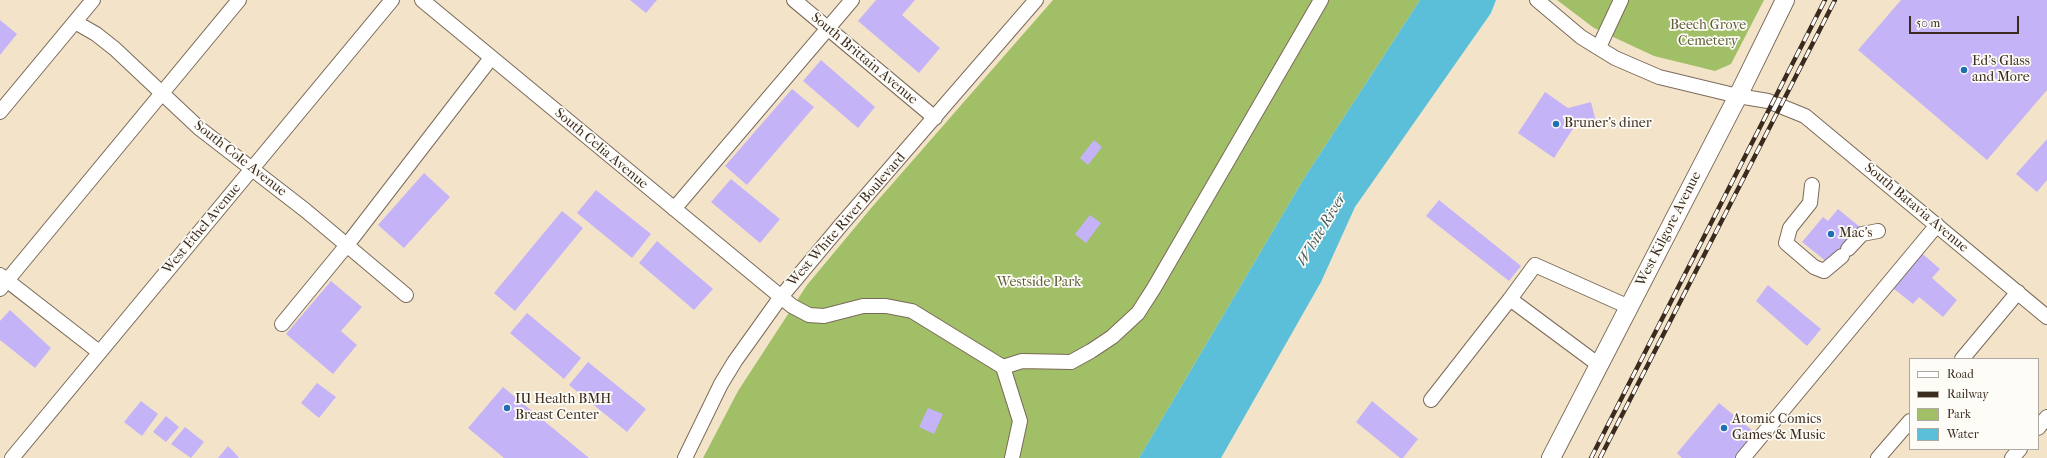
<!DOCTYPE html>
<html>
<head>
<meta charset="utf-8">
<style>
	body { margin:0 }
	#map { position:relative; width:2047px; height:458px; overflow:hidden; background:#f3e4c9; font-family:"IM FELL French Canon",serif }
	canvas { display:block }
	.legend { position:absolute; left:1909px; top:358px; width:130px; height:92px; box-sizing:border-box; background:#fdfcf7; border:1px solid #afa8a0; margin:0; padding:5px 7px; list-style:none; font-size:12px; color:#3b2a1e }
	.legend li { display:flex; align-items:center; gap:8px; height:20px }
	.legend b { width:20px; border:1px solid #afa8a0 }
	.scale { position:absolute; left:1909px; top:16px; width:110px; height:18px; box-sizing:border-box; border:2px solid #3b2a1e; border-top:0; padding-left:5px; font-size:12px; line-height:14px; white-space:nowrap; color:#3b2a1e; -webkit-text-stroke:3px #fdfcf7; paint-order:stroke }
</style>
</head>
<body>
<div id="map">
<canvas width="2047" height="458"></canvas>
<ul class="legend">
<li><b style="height:5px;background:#fff"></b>Road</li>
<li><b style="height:5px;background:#3b2a1e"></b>Railway</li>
<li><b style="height:11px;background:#a1bf66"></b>Park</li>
<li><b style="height:11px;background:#5bbfd9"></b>Water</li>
</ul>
<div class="scale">50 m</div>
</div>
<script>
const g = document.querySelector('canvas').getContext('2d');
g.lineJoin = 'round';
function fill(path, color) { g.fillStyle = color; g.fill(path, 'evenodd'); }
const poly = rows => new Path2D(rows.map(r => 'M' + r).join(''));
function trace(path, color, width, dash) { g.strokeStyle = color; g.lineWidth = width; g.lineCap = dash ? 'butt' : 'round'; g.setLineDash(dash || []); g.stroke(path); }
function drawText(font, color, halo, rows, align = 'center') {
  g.font = font + ' "IM FELL French Canon",serif'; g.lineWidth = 3.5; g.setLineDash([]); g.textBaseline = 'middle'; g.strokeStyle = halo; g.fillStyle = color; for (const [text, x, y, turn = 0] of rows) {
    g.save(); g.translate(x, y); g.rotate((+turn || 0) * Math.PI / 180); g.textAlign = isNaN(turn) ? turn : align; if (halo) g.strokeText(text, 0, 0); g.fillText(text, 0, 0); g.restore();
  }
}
fill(poly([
	[1053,0,1420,0,1303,180,1139,458,703,458,738,391,807,285,872,207],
	[1557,0,1764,0,1731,64,1715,71,1654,56,1594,28]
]), '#a1bf66');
fill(poly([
	[1420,0,1496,0,1491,13,1355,207,1321,282,1221,458,1139,458,1303,180]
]), '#5bbfd9');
fill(poly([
	[630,0,657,0,646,13],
	[876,0,915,0,902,15,940,48,919,73,858,21],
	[1901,0,2047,0,2047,90,1987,160,1858,50],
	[0,20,17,34,0,55],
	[821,60,875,107,858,128,803,81],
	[792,89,814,107,747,185,725,166],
	[1545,92,1568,108,1591,102,1596,122,1574,127,1554,158,1518,133],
	[2047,139,2047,180,2037,192,2016,174],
	[1094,140,1102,147,1088,165,1080,158],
	[424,173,450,197,404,248,378,225],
	[731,179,780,219,760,243,711,202],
	[596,190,651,234,632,258,577,213],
	[1439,200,1521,266,1509,281,1426,216],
	[1838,209,1860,227,1844,246,1846,259,1837,251,1827,262,1802,242,1823,217,1828,221],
	[562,211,583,228,515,311,494,293],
	[1090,215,1101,223,1086,243,1075,234],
	[657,241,713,289,694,310,639,263],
	[1917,249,1940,269,1932,278,1957,300,1943,317,1919,297,1913,304,1894,289,1894,277],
	[331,281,362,307,341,331,357,345,333,374,286,334],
	[1768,285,1821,329,1807,346,1756,301],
	[10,310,51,348,35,368,0,340,0,321],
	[527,313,581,358,564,379,510,333],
	[588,362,646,409,627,432,569,385],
	[317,383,336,397,319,418,301,403],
	[503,387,589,458,504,458,468,428],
	[141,401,158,414,142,436,124,422],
	[1372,401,1418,439,1403,458,1400,458,1356,422],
	[1719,403,1760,437,1743,458,1682,458,1677,453],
	[928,408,943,414,934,434,919,427],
	[166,416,179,427,166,442,153,432],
	[185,427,204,442,191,458,171,444],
	[228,446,234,452,239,458,218,458]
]), '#c5b3f8');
const minor = poly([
	[422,0,792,306,809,315,824,316,863,306,886,306,912,311,1003,367,1020,421,1012,458],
	[794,0,935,118],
	[1537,0,1581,37,1615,58,1659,77,1738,96,1768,101,1805,116,2047,317],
	[75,22,96,34,115,49,199,128,305,210,406,295],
	[1599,47,1621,0],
	[0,112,93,0],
	[1812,185,1810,203,1790,228,1786,243,1814,267,1824,271,1842,256],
	[674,209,852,0],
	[1848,249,1862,234,1878,231],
	[0,275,99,352],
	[0,289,239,0],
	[1510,299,1535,265,1629,307],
	[282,324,347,245,491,58],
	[1962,359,2018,292],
	[1003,367,1022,361,1071,362,1091,351,1112,337,1138,313,1154,288,1321,0],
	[1431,400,1510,299,1599,365],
	[2038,428,2047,417],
	[12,458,392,0],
	[685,458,721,384,735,361,780,298,841,225,1036,0],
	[1743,458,1937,225],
	[1878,458,1910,421],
	[2012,458,2020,449]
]);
const major = poly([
	[1551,458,1738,96,1785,0]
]);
trace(minor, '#7b6b5a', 16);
trace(major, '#7b6b5a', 20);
trace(minor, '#fff', 14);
trace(major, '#fff', 18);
const rail = poly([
	[1591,458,1825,0],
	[1600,458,1835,0]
]);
trace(rail, '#3b2a1e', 4.5);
trace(rail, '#fdfcf7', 3, [9]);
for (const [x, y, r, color] of [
	[1964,70,4,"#1f6fb2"],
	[1556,124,4,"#1f6fb2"],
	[1831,234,4,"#1f6fb2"],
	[507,408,4,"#1f6fb2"],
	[1724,428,4,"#1f6fb2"]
]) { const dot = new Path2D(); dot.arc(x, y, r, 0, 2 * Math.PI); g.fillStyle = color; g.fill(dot); trace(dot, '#fdfcf7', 1.5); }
drawText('14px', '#5f5e37', '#fdfcf7', [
	["Beech Grove",1708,26],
	["Cemetery",1708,42],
	["Westside Park",1039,283]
]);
drawText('14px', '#3b2a1e', '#fdfcf7', [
	["South Brittain Avenue",864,59,40],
	["South Celia Avenue",601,149,40],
	["South Cole Avenue",240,159,38],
	["South Batavia Avenue",1916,208,40],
	["West White River Boulevard",847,220,-49],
	["West Ethel Avenue",202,229,-50],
	["West Kilgore Avenue",1669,229,-63]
]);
drawText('14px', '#3b2a1e', '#fdfcf7', [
	["Ed's Glass",1972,62],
	["and More",1972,78],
	["Bruner's diner",1564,124],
	["Mac's",1839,234],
	["IU Health BMH",515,400],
	["Breast Center",515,416],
	["Atomic Comics",1732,420],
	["Games & Music",1732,436]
], 'left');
drawText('italic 15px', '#465e5f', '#fdfcf7', [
	["White River",1322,230,-59]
]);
</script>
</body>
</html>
